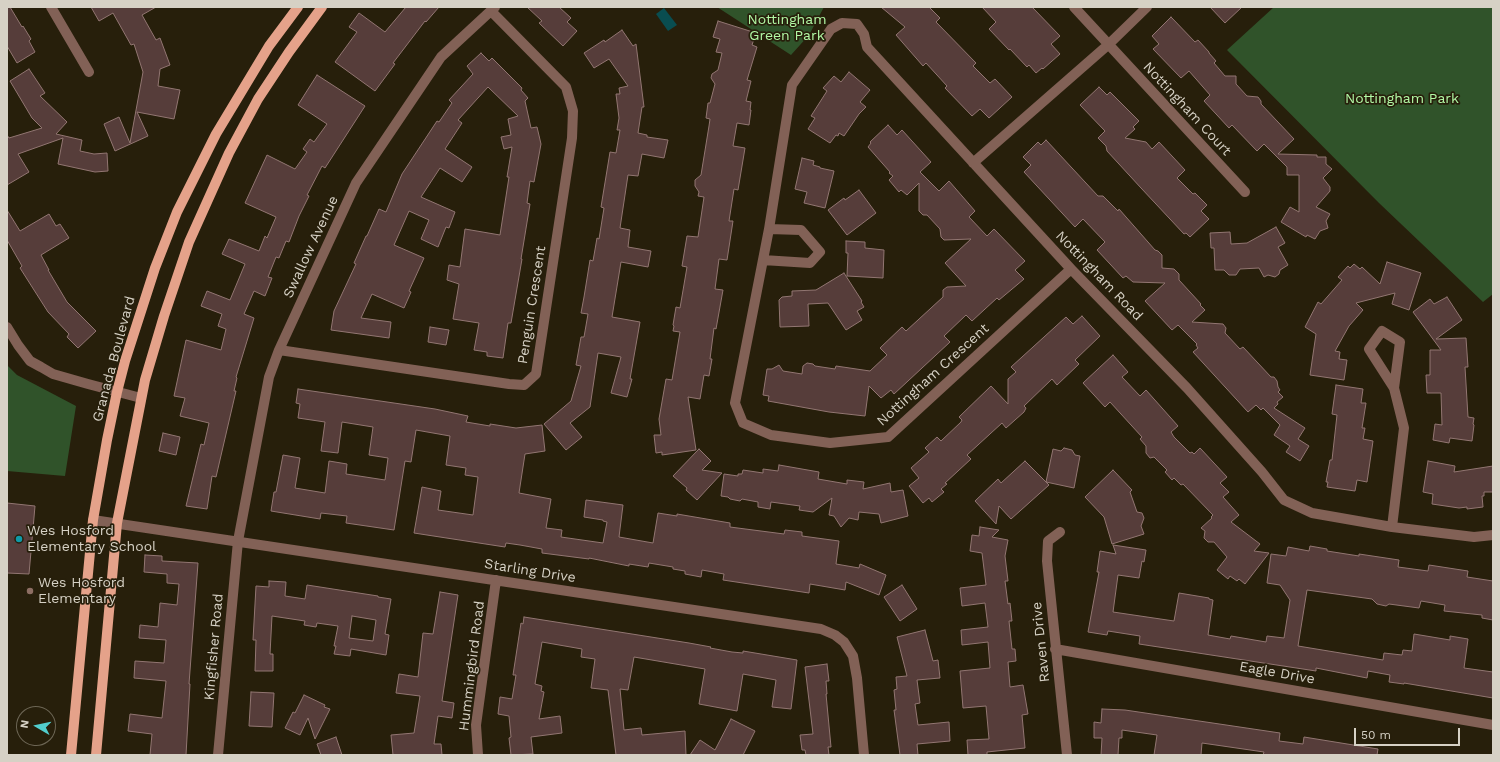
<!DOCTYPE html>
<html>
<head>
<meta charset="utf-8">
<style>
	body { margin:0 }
	#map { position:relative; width:1500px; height:762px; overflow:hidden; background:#271f0b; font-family:"Work Sans",sans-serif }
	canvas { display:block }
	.frame { position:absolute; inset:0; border:8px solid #d6d1c5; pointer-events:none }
	.north { position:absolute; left:16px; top:706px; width:40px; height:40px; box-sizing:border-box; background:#271f0b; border:1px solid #6d6655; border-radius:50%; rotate:279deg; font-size:11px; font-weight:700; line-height:16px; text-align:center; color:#d6d1c5 }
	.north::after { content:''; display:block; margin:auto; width:14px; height:18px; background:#52cdcd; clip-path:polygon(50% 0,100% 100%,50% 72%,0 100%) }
	.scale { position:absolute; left:1354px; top:728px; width:106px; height:18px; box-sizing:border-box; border:2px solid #d6d1c5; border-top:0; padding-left:5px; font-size:12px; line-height:14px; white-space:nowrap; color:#d6d1c5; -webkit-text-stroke:3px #271f0b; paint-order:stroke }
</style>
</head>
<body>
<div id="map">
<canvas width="1500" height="762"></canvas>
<div class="frame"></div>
<div class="north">N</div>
<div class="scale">50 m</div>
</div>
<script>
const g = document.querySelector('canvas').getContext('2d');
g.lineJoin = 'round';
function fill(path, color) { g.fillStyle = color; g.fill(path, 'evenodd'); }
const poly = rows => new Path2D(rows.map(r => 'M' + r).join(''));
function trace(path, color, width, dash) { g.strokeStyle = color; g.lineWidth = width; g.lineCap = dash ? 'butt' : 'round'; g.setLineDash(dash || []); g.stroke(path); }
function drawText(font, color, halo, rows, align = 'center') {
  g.font = font + ' "Work Sans",sans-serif'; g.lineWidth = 3.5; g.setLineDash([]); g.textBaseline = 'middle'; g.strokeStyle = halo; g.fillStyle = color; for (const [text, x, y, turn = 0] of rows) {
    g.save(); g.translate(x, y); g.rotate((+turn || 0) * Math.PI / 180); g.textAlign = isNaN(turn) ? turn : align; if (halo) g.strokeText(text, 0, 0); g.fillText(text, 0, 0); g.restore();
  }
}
fill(poly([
	[717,7,824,7,809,35,791,55],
	[1274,7,1493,7,1493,294,1483,302,1379,203,1227,50],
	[7,365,17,375,76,406,65,476,7,471]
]), '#30532a');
fill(poly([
	[664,8,677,25,668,31,656,14]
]), '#094d50');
const building = poly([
	[7,7,10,7,22,27,23,26,31,39,29,41,35,52,17,63,7,46,7,7],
	[91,7,156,7,142,15,156,40,160,38,170,65,160,69,158,86,180,90,174,119,137,112,148,136,115,151,104,124,119,117,130,143,143,72,134,44,131,45,113,13,99,21,91,7],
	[406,7,439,7,426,22,425,21,393,63,395,64,375,91,335,62,357,32,349,27,359,13,385,32,406,7],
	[527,7,559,7,571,18,567,22,577,31,563,46,539,23,542,21,527,7],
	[881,7,929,7,940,18,936,22,976,63,973,66,990,83,995,79,1012,97,989,118,980,109,972,116,945,88,947,86,926,63,923,66,896,35,905,27,881,7],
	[982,7,1032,7,1060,36,1051,44,1060,54,1043,69,1042,68,1036,73,1029,65,1027,67,1010,49,1009,50,989,29,996,22,982,7],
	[1210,7,1242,7,1225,23,1210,7],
	[1171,17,1195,42,1198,40,1209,52,1209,53,1216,61,1214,63,1225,76,1236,76,1236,84,1247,96,1258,97,1261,101,1261,104,1294,139,1278,154,1317,155,1317,157,1326,157,1326,164,1332,169,1323,178,1330,187,1330,191,1316,207,1330,214,1326,221,1328,228,1320,231,1315,239,1307,235,1306,237,1281,222,1290,207,1299,212,1299,175,1287,175,1287,167,1264,144,1257,151,1232,125,1229,128,1204,101,1210,95,1189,71,1181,78,1153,49,1159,44,1152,36,1171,17],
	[718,21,756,33,752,45,757,47,747,80,751,81,746,101,751,102,750,110,751,110,749,125,737,123,733,146,745,148,738,190,734,189,729,221,733,221,727,260,719,259,715,289,723,290,716,329,714,328,710,359,712,359,709,376,704,375,700,399,688,397,696,450,662,455,662,452,656,453,654,435,661,435,659,419,666,379,672,380,680,332,673,331,674,326,673,325,676,307,680,308,687,267,682,266,687,236,698,237,704,197,698,196,699,192,695,186,695,180,701,175,709,126,710,119,706,118,708,103,710,103,715,84,711,78,712,74,718,70,722,53,716,52,720,39,713,37,718,21],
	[622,30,633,46,636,44,644,107,642,107,638,133,647,135,647,137,668,140,664,158,642,154,638,176,628,175,620,228,630,230,628,247,651,251,648,267,621,262,612,317,640,322,630,379,632,379,627,397,611,393,621,357,598,353,590,407,570,423,582,437,566,450,544,424,571,401,581,366,576,365,581,337,584,337,588,314,581,313,584,297,590,260,593,261,597,238,599,239,604,208,601,207,610,152,616,153,620,130,617,130,619,118,616,94,620,94,619,88,628,86,609,59,594,68,584,53,604,40,605,42,622,30],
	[481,53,489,61,492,58,522,88,521,90,528,98,525,101,531,128,537,127,541,144,534,182,530,181,527,203,530,204,521,259,522,259,511,323,508,323,503,358,487,356,487,352,474,350,479,323,453,319,459,284,447,280,449,265,460,267,465,229,500,235,509,177,507,177,512,147,504,149,501,137,511,135,508,119,518,116,488,87,458,120,462,123,445,149,472,167,462,182,440,168,421,197,455,212,449,228,446,227,438,247,421,239,429,220,409,211,394,245,424,258,409,291,411,292,404,308,372,294,361,318,391,322,389,338,331,330,334,311,356,264,354,263,366,236,367,236,379,209,386,212,402,174,437,121,439,122,452,103,449,100,473,74,467,66,481,53],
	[29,69,45,93,40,96,67,122,56,134,82,140,80,151,94,154,107,153,108,171,95,172,58,164,63,138,18,154,29,172,7,185,7,135,9,138,42,128,32,118,10,81,29,69],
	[849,72,870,90,860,102,866,107,859,114,844,136,839,133,838,136,836,135,830,143,808,129,815,118,811,116,827,91,823,88,834,76,841,82,849,72],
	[317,75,365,106,325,168,322,166,307,195,309,196,299,216,289,242,286,241,279,258,276,257,268,277,272,278,265,296,254,291,244,314,254,318,236,377,237,378,234,391,236,391,216,477,212,476,207,509,186,506,201,444,204,445,209,423,180,416,185,398,174,396,186,340,221,350,226,329,218,326,222,314,201,306,207,291,230,300,245,264,222,254,229,239,259,251,265,236,267,238,276,217,245,203,267,155,295,169,307,152,303,149,310,139,314,142,327,124,298,105,317,75],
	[1099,87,1107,95,1110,92,1139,121,1133,127,1135,129,1125,138,1146,142,1152,149,1159,142,1185,170,1177,178,1193,194,1195,193,1207,205,1201,211,1209,219,1190,237,1186,233,1184,234,1141,188,1107,151,1106,146,1098,138,1105,131,1080,105,1099,87],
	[888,125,897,135,902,130,931,162,920,172,939,191,949,181,975,211,969,217,987,236,994,229,1025,261,1015,270,1024,279,999,300,997,298,972,321,966,315,944,336,950,342,894,394,891,390,881,398,869,386,865,416,829,412,768,401,769,396,763,395,767,369,772,369,779,365,783,371,802,374,803,366,807,363,813,364,815,366,835,369,836,366,870,371,887,355,880,348,902,327,906,331,943,297,943,290,947,287,966,286,945,263,971,239,944,240,941,237,940,229,927,215,923,215,919,211,919,183,907,195,901,190,899,192,889,180,893,176,889,173,890,172,868,147,871,143,870,142,888,125],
	[1046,140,1098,196,1103,196,1118,211,1119,209,1155,250,1158,251,1162,255,1162,268,1174,269,1179,274,1179,280,1201,304,1200,305,1205,310,1192,322,1223,324,1226,328,1225,333,1240,349,1243,347,1271,377,1274,377,1277,381,1278,387,1280,390,1278,392,1283,397,1277,402,1278,404,1274,408,1305,428,1298,439,1309,446,1300,461,1286,452,1290,446,1274,435,1280,425,1263,408,1261,410,1256,405,1248,412,1193,352,1198,348,1196,345,1197,344,1178,325,1172,330,1145,301,1165,283,1133,282,1126,276,1123,278,1097,250,1105,242,1083,219,1075,227,1024,172,1031,165,1023,157,1038,142,1041,145,1046,140],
	[802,158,814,161,813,165,820,167,820,168,834,171,825,208,804,203,807,192,795,189,802,158],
	[859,190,876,213,847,235,828,210,844,198,845,200,859,190],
	[7,210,20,231,49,214,56,226,60,224,69,238,41,255,49,270,48,270,67,302,96,331,78,348,67,337,69,334,48,312,20,268,22,266,7,240,7,210],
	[1276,227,1285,243,1278,247,1288,265,1280,270,1279,274,1275,277,1268,275,1264,277,1259,268,1240,269,1236,275,1229,275,1224,270,1215,270,1214,248,1211,248,1210,233,1230,232,1231,244,1247,243,1276,227],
	[846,241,865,242,865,248,884,250,883,278,847,276,848,253,846,253,846,241],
	[1387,262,1421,273,1409,310,1392,304,1395,293,1356,303,1363,310,1349,326,1335,351,1340,352,1339,359,1347,360,1344,380,1310,375,1316,334,1305,327,1318,302,1321,304,1342,280,1338,277,1348,266,1350,268,1354,264,1360,269,1362,267,1380,284,1387,262],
	[844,273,862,301,861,302,864,307,857,311,862,320,846,330,828,303,808,304,809,326,780,327,779,300,782,297,792,296,792,291,816,290,844,273],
	[1447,297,1462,320,1436,339,1466,338,1468,367,1465,367,1468,417,1474,418,1473,424,1474,425,1472,441,1450,438,1449,443,1433,440,1435,424,1442,425,1441,393,1427,393,1426,375,1430,375,1430,350,1441,350,1413,312,1430,299,1434,304,1447,297],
	[1082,316,1100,336,1075,360,1079,364,1057,385,1052,379,1024,406,1026,408,1024,412,1006,428,1002,423,967,455,971,459,945,483,947,484,941,489,944,492,932,502,929,498,923,503,909,486,919,478,911,468,929,452,925,448,937,437,941,441,961,422,962,420,959,417,991,386,1008,404,1008,379,1016,372,1011,367,1066,317,1073,324,1082,316],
	[430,327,449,330,446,345,428,342,430,327],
	[1113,355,1128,372,1122,377,1140,396,1146,390,1178,426,1171,432,1174,437,1190,453,1192,452,1194,454,1200,448,1227,477,1220,483,1229,492,1223,497,1239,515,1231,522,1260,544,1254,551,1269,553,1245,584,1239,579,1237,581,1230,576,1228,579,1217,570,1227,557,1214,542,1208,542,1204,538,1205,531,1201,528,1212,518,1211,517,1213,515,1183,484,1181,485,1174,478,1172,480,1165,472,1167,470,1154,457,1150,458,1146,453,1146,446,1140,439,1142,437,1110,402,1105,407,1083,383,1113,355],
	[1336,385,1363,389,1361,403,1366,403,1362,428,1365,428,1363,439,1373,441,1367,482,1357,480,1355,491,1327,487,1328,482,1326,482,1330,460,1332,460,1337,415,1332,414,1336,385],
	[298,389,435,409,468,416,466,422,490,426,490,424,516,428,542,425,545,451,525,454,519,493,551,499,546,528,562,530,561,537,603,543,607,522,603,521,603,520,584,517,586,500,623,505,619,537,653,543,658,513,677,516,677,514,730,523,730,527,784,534,785,530,802,532,802,536,839,541,836,564,859,568,860,564,886,575,879,595,846,582,845,590,810,584,809,593,723,580,724,574,702,570,701,577,685,574,685,571,673,569,673,567,649,563,648,567,629,564,629,566,589,558,589,559,542,553,542,549,520,545,506,543,505,547,414,533,422,487,441,491,438,510,473,515,478,477,465,475,466,468,446,465,450,436,416,430,411,462,405,461,394,530,346,523,347,516,321,513,320,519,271,511,274,492,276,492,283,455,300,458,295,488,325,493,329,461,347,464,346,474,385,480,388,458,369,455,373,427,342,422,338,453,321,451,325,422,298,418,300,404,296,403,298,389],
	[163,433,180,437,176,455,159,451,163,433],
	[1064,448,1072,450,1075,455,1080,456,1074,488,1046,482,1053,449,1061,451,1064,448],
	[699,449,711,461,702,470,722,473,697,500,686,490,687,488,673,476,699,449],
	[1025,461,1049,485,1011,519,999,506,996,524,975,501,998,479,1001,483,1025,461],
	[1428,461,1455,466,1454,472,1493,466,1493,492,1484,492,1484,496,1482,496,1483,507,1467,509,1467,507,1459,508,1432,504,1433,494,1423,492,1428,461],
	[779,465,819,472,818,479,847,484,847,480,864,482,863,489,890,483,891,492,903,490,908,516,881,523,879,514,859,512,858,520,849,518,841,527,834,516,829,515,832,498,813,512,799,510,800,506,771,502,770,509,758,507,758,502,742,499,740,501,730,499,728,497,721,496,724,474,738,476,738,474,742,474,743,470,763,473,763,469,778,471,779,465],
	[1113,470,1132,490,1130,492,1137,512,1142,513,1144,518,1141,526,1144,534,1112,544,1104,517,1085,497,1113,470],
	[7,503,35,506,29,574,7,573,7,503],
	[980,527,999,530,992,537,1008,540,1005,556,1008,581,1005,581,1008,604,1010,603,1012,621,1009,621,1012,649,1015,649,1016,661,1008,662,1010,687,1023,685,1028,714,1022,715,1025,748,987,752,987,755,968,755,967,740,989,739,986,706,963,708,960,671,990,668,988,642,962,645,961,630,988,627,985,603,962,606,960,588,986,585,982,553,970,551,972,535,979,536,980,527],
	[1113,545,1146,550,1144,562,1142,561,1139,578,1118,575,1113,612,1174,621,1179,593,1209,598,1209,599,1213,600,1208,635,1230,639,1231,636,1266,642,1267,636,1284,638,1290,600,1280,585,1267,583,1271,554,1286,556,1288,547,1309,551,1310,546,1327,549,1327,551,1359,556,1359,554,1399,560,1398,567,1428,571,1429,565,1468,571,1467,577,1493,581,1493,620,1482,618,1482,615,1444,611,1445,605,1421,601,1419,608,1389,604,1386,606,1377,604,1372,599,1307,590,1298,646,1383,660,1384,653,1402,655,1403,650,1412,651,1414,634,1450,640,1450,636,1468,639,1464,668,1493,672,1493,698,1404,683,1404,684,1389,682,1390,675,1368,671,1367,678,1316,668,1316,671,1139,644,1140,636,1108,631,1107,635,1088,632,1099,572,1097,572,1100,551,1116,554,1113,545],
	[145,555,162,556,162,561,198,563,189,684,190,684,186,755,150,755,152,734,128,731,130,714,162,718,166,681,134,678,135,661,164,663,166,640,139,638,140,625,158,627,160,603,177,605,179,584,167,583,167,574,144,572,145,555],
	[269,581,286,582,285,596,305,599,307,585,378,596,378,597,391,599,385,634,389,635,386,655,351,649,350,656,334,654,336,646,334,646,338,626,317,623,316,627,304,625,305,621,272,616,270,654,273,654,273,671,255,671,256,640,253,640,256,586,269,587,269,581],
	[352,616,376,620,373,641,349,638,352,616],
	[902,585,917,609,900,621,884,597,902,585],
	[440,592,458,595,442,701,454,703,452,718,438,716,434,744,441,744,442,755,393,755,391,735,414,733,420,696,396,693,399,674,418,677,423,633,433,634,440,592],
	[524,617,689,643,711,647,710,648,732,652,743,653,743,651,797,660,791,709,772,707,776,680,743,674,737,711,699,704,705,669,634,657,628,690,620,689,624,730,641,728,642,735,685,731,686,755,616,755,608,690,591,688,595,659,581,657,582,649,542,642,535,684,542,686,541,691,544,692,539,719,560,716,562,733,531,737,533,754,511,755,509,738,511,737,509,716,498,714,500,697,512,699,516,675,513,675,521,623,523,624,524,617],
	[925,630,933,661,938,660,940,678,917,680,920,703,915,704,918,725,949,722,950,741,917,744,918,755,900,755,894,710,896,710,894,690,897,689,896,677,907,676,897,637,925,630],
	[827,664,829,681,826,681,827,694,826,694,831,747,828,747,829,755,806,755,805,750,802,750,800,735,813,734,805,667,827,664],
	[251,692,274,693,272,727,249,726,251,692],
	[304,695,325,705,324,707,330,709,315,739,308,718,300,735,285,728,293,712,295,713,304,695],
	[1102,709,1125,710,1280,733,1279,741,1303,744,1304,737,1378,749,1377,755,1263,755,1264,752,1202,743,1201,755,1154,755,1157,735,1122,730,1122,738,1119,738,1118,755,1101,755,1102,738,1094,738,1094,722,1101,723,1102,709],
	[731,719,755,731,743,755,690,755,700,740,715,750,731,719],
	[336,737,342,755,321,755,317,744,336,737]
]);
fill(building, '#563d3a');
trace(building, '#927672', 1);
trace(poly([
	[51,7,89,72],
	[1074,7,1245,192],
	[973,163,1109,44,1147,7],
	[763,260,810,263,820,252,801,230,769,229],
	[1071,269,888,437,830,443,771,435,743,423,735,403,769,229,792,85,831,29,842,23,857,24,864,34,867,47,1071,269,1187,388,1262,472,1284,500,1312,513,1392,527,1474,537,1493,535],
	[7,327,18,345,30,361,41,367,53,374,88,384,141,398],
	[279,350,509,384,524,385,536,374,572,138,573,111,566,87,491,11],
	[93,520,821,629,835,635,844,642,853,656,857,678,864,755],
	[1392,527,1404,428,1394,388,1369,349,1382,331,1400,342,1394,388],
	[1060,532,1048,541,1047,561,1067,755],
	[1055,649,1493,725],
	[218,755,238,541,269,377,279,350,356,183,441,57,495,7],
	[478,755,476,725,496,580]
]), '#826156', 10);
trace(poly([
	[71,755,93,520,107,440,117,392,125,361,155,268,177,212,216,134,269,46,298,7],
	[96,755,117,523,145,380,164,316,189,242,229,153,258,99,289,52,322,7]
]), '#e5a28a', 10);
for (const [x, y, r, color] of [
	[19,539,4,"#0f9aa8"],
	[30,591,4,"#8d6e63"]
]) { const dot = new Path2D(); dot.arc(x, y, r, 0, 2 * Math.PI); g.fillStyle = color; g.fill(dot); trace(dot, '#271f0b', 1.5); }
drawText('14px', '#b2f9a5', '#271f0b', [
	["Nottingham",787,20],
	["Green Park",787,36],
	["Nottingham Park",1402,99]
]);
drawText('14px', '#d6d1c5', '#271f0b', [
	["Nottingham Court",1187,109,47],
	["Swallow Avenue",311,247,-65],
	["Nottingham Road",1099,276,46],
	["Penguin Crescent",532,305,-81],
	["Granada Boulevard",114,359,-75],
	["Nottingham Crescent",933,375,-42],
	["Starling Drive",530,571,9],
	["Raven Drive",1041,642,-96],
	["Kingfisher Road",214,647,-85],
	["Hummingbird Road",472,666,-83],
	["Eagle Drive",1277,673,10]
]);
drawText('14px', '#d6d1c5', '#271f0b', [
	["Wes Hosford",27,531],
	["Elementary School",27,547],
	["Wes Hosford",38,583],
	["Elementary",38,599]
], 'left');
</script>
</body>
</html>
